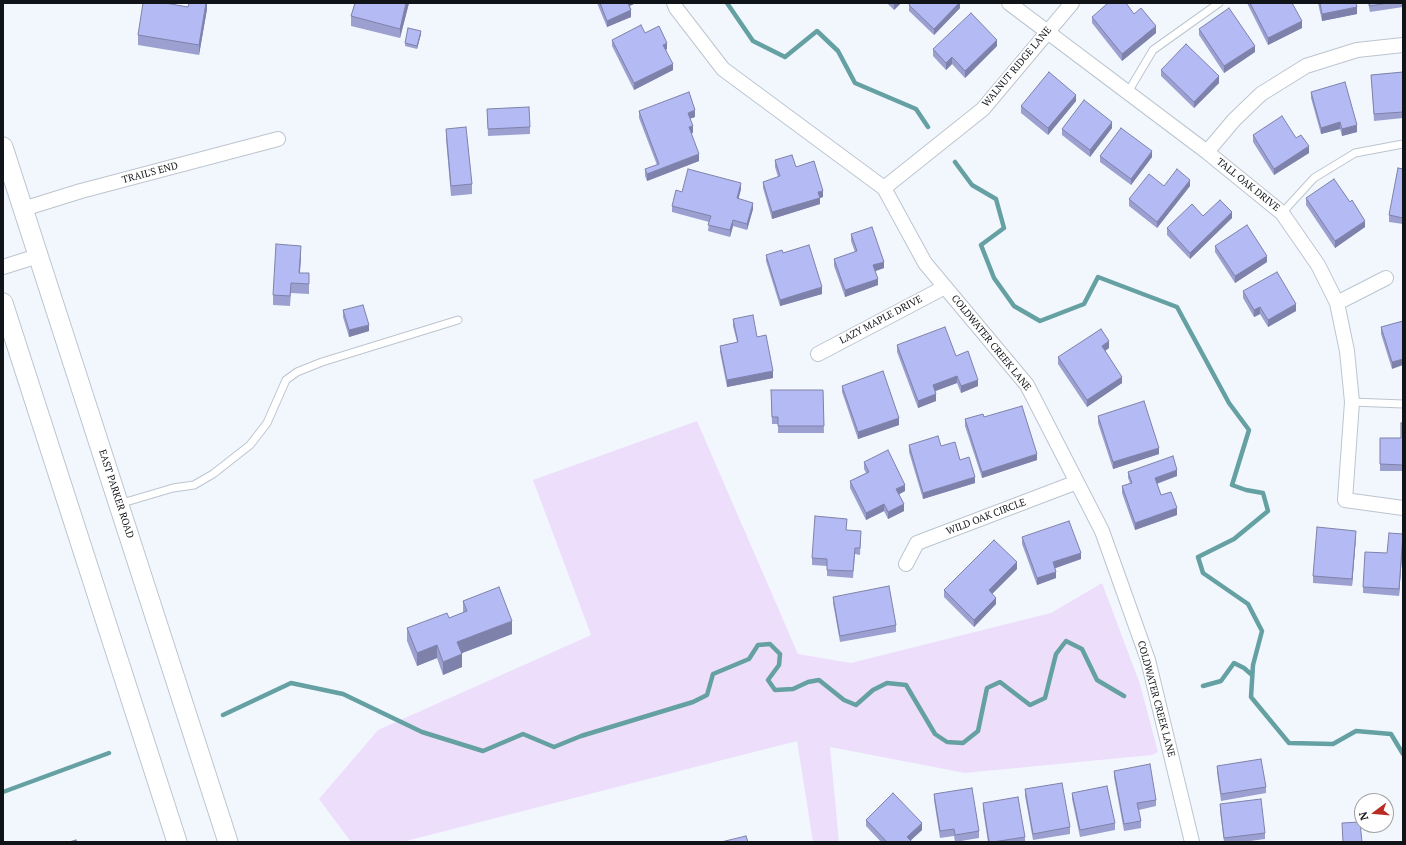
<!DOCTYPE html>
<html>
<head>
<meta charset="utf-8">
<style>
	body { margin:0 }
	#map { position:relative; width:1406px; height:845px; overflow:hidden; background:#f2f7fe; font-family:"PT Serif",serif }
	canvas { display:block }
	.frame { position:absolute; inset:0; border:4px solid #101317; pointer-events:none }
	.north { position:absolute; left:1354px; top:793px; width:40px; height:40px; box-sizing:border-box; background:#fff; border:1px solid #9fa1a2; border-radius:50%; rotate:254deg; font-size:11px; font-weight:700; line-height:16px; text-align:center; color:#101317 }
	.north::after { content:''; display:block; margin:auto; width:14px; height:18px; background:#b92b23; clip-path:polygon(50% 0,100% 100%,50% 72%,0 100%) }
</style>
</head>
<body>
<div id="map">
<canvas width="1406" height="845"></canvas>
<div class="frame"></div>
<div class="north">N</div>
</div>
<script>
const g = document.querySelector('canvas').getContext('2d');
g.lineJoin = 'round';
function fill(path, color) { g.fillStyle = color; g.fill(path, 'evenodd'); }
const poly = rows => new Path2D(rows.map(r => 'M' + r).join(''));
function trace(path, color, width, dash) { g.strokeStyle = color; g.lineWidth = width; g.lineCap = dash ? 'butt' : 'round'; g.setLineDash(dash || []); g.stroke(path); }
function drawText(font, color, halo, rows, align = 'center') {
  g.font = font + ' "PT Serif",serif'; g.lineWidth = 4; g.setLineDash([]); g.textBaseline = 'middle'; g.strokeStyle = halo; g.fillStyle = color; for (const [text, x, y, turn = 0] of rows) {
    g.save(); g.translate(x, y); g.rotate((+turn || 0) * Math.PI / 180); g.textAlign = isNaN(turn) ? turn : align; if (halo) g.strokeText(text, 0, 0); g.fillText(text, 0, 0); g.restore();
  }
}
fill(poly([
	[697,421,798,654,851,663,1051,613,1102,583,1140,684,1158,752,1152,755,965,773,830,747,839,842,813,842,797,741,402,842,351,842,319,799,378,730,591,635,533,480]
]), '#eddffb');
trace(poly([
	[727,3,753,41,785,57,817,31,838,51,855,83,916,109,928,127],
	[955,162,972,185,996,199,1004,228,981,245,994,278,1014,306,1040,321,1084,304,1098,277,1177,307,1229,403,1249,430,1232,485,1246,490,1263,493,1268,511,1234,539,1198,557,1203,573,1248,604,1262,631,1253,665,1251,697,1289,743,1333,744,1356,731,1391,734,1403,754],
	[1203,686,1221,681,1234,663,1244,668,1252,675],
	[223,715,291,683,343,694,422,732,483,751,523,734,554,747,581,736,693,702,707,695,713,674,749,659,758,645,770,644,780,654,779,665,768,680,775,690,793,689,808,682,819,680,844,700,856,705,873,690,887,683,906,685,935,734,947,742,963,743,978,731,987,688,1000,682,1030,705,1045,698,1056,654,1066,641,1082,649,1097,680,1124,696],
	[3,792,109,753]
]), '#65a0a3', 4.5);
const lane = poly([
	[1128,92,1153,50,1219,3],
	[1282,213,1314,178,1355,153,1403,144],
	[1352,402,1403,404],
	[119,504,173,488,194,485,213,474,250,445,267,423,286,380,297,372,322,362,458,320]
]);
const street = poly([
	[674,3,676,8,723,69,884,188,925,263,1027,385,1102,531,1148,660,1192,842],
	[1009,3,1207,152,1282,213,1318,265,1337,303,1347,351,1352,402,1345,500,1403,508],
	[1207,152,1234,120,1261,94,1306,66,1357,50,1403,45],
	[884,188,983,109,1072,3],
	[23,209,81,191,278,139],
	[3,267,38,256],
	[1337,303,1386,278],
	[818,354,945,287],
	[906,564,917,543,1077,482]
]);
const secondary = poly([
	[3,147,228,842],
	[3,303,177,842]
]);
trace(lane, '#bcc5cf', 9);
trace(street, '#bcc5cf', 16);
trace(secondary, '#bcc5cf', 21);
trace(lane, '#fff', 7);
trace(street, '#fff', 14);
trace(secondary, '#fff', 19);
fill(poly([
	[207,3,207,9,199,55,138,45,138,35,188,7],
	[355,3,409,3,400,38,351,26,351,16],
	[597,3,636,3,630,6,631,17,607,27],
	[887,3,901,3,894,10],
	[960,3,960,8,934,35,909,11,909,5],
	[1247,3,1292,3,1302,28,1268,45],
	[1318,3,1356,3,1357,14,1322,21],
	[1368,3,1403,3,1403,7,1370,12],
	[1134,14,1156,33,1122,61,1092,23,1092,17],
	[1199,29,1255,52,1224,73,1199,35],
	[645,33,667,49,666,50,673,70,634,90,612,46,612,40],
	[421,34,417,49,405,46,405,43],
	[997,46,965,78,952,64,946,70,933,56,933,49],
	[1161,70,1219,83,1194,108,1161,76],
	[1403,72,1403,118,1374,121,1371,75],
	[1311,92,1357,132,1342,136,1340,129,1321,134,1311,98],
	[1076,101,1048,135,1021,113,1021,106],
	[487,109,530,127,530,134,488,136],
	[639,111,695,117,690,119,693,133,691,133,699,161,647,181,645,176,645,169,657,165,639,118],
	[1112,128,1090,157,1062,135,1062,129],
	[446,129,472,184,472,194,451,196,446,139],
	[1253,135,1296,138,1309,153,1274,175,1253,142],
	[1100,156,1152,157,1131,185,1100,162],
	[775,160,796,167,823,197,820,198,820,204,772,219,763,188,763,182,778,177,775,167],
	[1403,169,1403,224,1389,222,1389,215],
	[1164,186,1190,186,1157,228,1129,206,1129,199],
	[741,189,738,199,753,209,747,230,733,226,730,237,708,231,709,222,672,212,672,206,682,192],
	[1306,198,1365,227,1335,248,1306,205],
	[1232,218,1190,259,1167,235,1167,228],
	[851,234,884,268,875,271,878,285,845,297,834,266,834,259,855,252,851,241],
	[1215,246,1267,262,1235,283,1215,252],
	[783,253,822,294,780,306,766,261,766,255],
	[301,256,300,273,309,283,309,294,291,293,290,306,273,305,273,295],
	[1243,291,1296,311,1268,327,1260,314,1254,317,1243,298],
	[343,310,369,331,349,337,343,317],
	[733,319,773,378,727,387,720,352,720,346,737,342,733,326],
	[1403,321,1392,369,1381,334,1381,327],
	[897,345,956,356,978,386,961,393,957,383,935,391,936,401,918,408,897,352],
	[1109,348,1105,351,1122,383,1087,407,1058,364,1058,357],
	[842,386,899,425,858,439,842,392],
	[771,390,823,390,824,433,778,433,778,424,772,424],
	[1098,416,1159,454,1113,469,1098,423],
	[984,417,1037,460,982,478,965,426,965,419],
	[1403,423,1403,471,1380,471,1380,438,1401,438],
	[909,445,941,446,960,460,975,483,923,499,909,452],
	[864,462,905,491,899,494,904,511,888,519,884,511,866,520,850,488,850,481,866,473,864,469],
	[1128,472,1177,476,1157,484,1161,495,1177,515,1135,530,1122,493,1122,486,1130,483,1128,478],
	[846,530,861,537,860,555,855,554,853,578,827,576,827,566,812,565,812,558],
	[1022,537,1081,559,1055,568,1056,578,1037,585,1022,544],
	[1356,537,1352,586,1313,583,1313,576],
	[1403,541,1399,596,1363,593,1363,587,1387,553],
	[1017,569,992,594,996,604,974,627,944,597,944,590],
	[833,597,896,625,896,632,840,642,833,603],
	[463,601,512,634,462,653,462,667,443,675,437,658,417,666,407,641,407,628,449,618,463,613],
	[1217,766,1266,787,1266,793,1221,801,1217,772],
	[1114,771,1156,800,1156,806,1139,810,1141,821,1141,828,1124,831,1114,777],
	[1025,789,1070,827,1070,834,1033,840,1025,796],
	[1072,793,1115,823,1115,830,1080,837,1072,799],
	[934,794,979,831,979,838,955,842,954,836,940,838,934,800],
	[983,803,1025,837,1025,842,988,842,983,810],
	[1220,804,1265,833,1265,839,1243,842,1224,842,1220,811],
	[866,820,922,830,911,840,912,842,881,842,866,826]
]), '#9ba0d1');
fill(poly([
	[206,3,207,3,207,9,199,55,199,45],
	[406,3,409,3,400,38,400,29],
	[627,3,636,3,627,7],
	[894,3,901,3,894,10],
	[959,3,960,3,960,8,934,35,934,29],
	[1357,7,1357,14,1322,21,1322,14],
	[631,10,631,17,607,27,607,21],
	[1302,21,1302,28,1268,45,1268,38],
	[1156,26,1156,33,1122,61,1122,54],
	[421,31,421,34,417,49,417,46],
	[997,40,997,46,965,78,965,71],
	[667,43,667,49,663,51,663,45],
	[1255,46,1255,52,1224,73,1224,66],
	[952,57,952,64,946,70,946,63],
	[673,64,673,70,634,90,634,83],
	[1219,76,1219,83,1194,108,1194,102],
	[1076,95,1076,101,1048,135,1048,128],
	[695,110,695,117,688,119,688,113],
	[1112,122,1112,128,1090,157,1090,150],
	[1340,122,1340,129,1321,134,1321,128],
	[1357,125,1357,132,1342,136,1342,129],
	[693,126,693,133,689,134,689,127],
	[1309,146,1309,153,1274,175,1274,169],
	[1152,151,1152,157,1131,185,1131,179],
	[699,154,699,161,647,181,647,174],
	[1190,180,1190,186,1157,228,1157,222],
	[741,183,741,189,737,205,737,198],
	[823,191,823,197,820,198,820,204,772,219,772,212,818,192],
	[753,203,753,209,747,230,747,224],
	[1232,212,1232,218,1190,259,1190,253],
	[733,220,733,226,730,237,730,230],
	[1365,221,1365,227,1335,248,1335,241],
	[301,246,301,256,299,283,299,273],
	[1267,256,1267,262,1235,283,1235,276],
	[884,262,884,268,873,272,873,265],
	[878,279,878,285,845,297,845,290],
	[822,287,822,294,780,306,780,300],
	[1296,304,1296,311,1268,327,1268,320],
	[1260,307,1260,314,1254,317,1254,310],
	[369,325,369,331,349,337,349,330],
	[1109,341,1109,348,1102,353,1102,346],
	[1403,359,1403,365,1392,369,1392,362],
	[773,371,773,378,727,387,727,380],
	[957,376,957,383,933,392,933,385],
	[1122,377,1122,383,1087,407,1087,400],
	[978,380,978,386,961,393,961,386],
	[936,394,936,401,918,408,918,401],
	[899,418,899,425,858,439,858,432],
	[1159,448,1159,454,1113,469,1113,462],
	[1037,454,1037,460,982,478,982,472],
	[1177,470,1177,476,1155,484,1155,478],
	[975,477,975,483,923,499,923,493],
	[905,485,905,491,896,496,896,489],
	[884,504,884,511,866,520,866,513],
	[904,504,904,511,888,519,888,512],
	[1177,508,1177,515,1135,530,1135,523],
	[1356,531,1356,537,1352,586,1352,579],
	[1403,534,1403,541,1399,596,1399,589],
	[1081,553,1081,559,1053,569,1053,562],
	[1017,562,1017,569,989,597,989,590],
	[1056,572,1056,578,1037,585,1037,578],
	[996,598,996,604,974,627,974,620],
	[512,621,512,634,457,655,457,642],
	[437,645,437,658,417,666,417,653],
	[462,654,462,667,443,675,443,662],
	[922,823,922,830,909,842,907,837]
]), '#7e82aa');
const building = poly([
	[143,3,165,3,188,7,189,3,206,3,199,45,138,35,143,3],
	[355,3,406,3,400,29,351,16,355,3],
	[600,3,628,3,631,10,607,21,600,3],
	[910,3,959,3,934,29,909,5,910,3],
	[1108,3,1126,3,1134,14,1141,8,1156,26,1122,54,1092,17,1108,3],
	[1250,3,1292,3,1302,21,1268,38,1250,3],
	[1320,3,1356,3,1357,7,1322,14,1320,3],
	[1369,3,1388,3,1370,6,1369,3],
	[1229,8,1255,46,1224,66,1199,29,1229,8],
	[971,13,997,40,965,71,952,57,946,63,933,49,971,13],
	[641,25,645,33,659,26,667,43,663,45,673,64,634,83,612,40,641,25],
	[408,28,421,31,417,46,405,43,408,28],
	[1186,44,1219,76,1194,102,1161,70,1186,44],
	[1049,72,1076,95,1048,128,1021,106,1049,72],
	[1403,72,1403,112,1374,114,1371,75,1403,72],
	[1345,82,1357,125,1342,129,1340,122,1321,128,1311,92,1345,82],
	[689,92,695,110,688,113,693,126,689,127,699,154,647,174,645,169,659,164,639,111,689,92],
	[1084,100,1112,122,1090,150,1062,129,1084,100],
	[529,107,530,127,488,129,487,109,529,107],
	[1282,116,1296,138,1301,135,1309,146,1274,169,1253,135,1282,116],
	[466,127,472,184,451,186,446,129,466,127],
	[1121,128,1152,151,1131,179,1100,156,1121,128],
	[792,155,796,167,814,161,823,191,818,192,820,198,772,212,763,182,780,176,775,160,792,155],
	[1398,168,1403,169,1403,218,1389,215,1398,168],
	[688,169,741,183,737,198,753,203,747,224,733,220,730,230,708,225,711,216,672,206,676,190,682,192,688,169],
	[1177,169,1190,180,1157,222,1129,199,1149,174,1164,186,1177,169],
	[1334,179,1350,202,1352,200,1365,221,1335,241,1306,198,1334,179],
	[1220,200,1232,212,1190,253,1167,228,1192,204,1203,216,1220,200],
	[1247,225,1267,256,1235,276,1215,246,1247,225],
	[872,227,884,262,873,265,878,279,845,290,834,259,857,251,851,234,872,227],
	[276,244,301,246,299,273,309,273,309,284,291,283,290,296,273,295,276,244],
	[809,245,822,287,780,300,766,255,782,250,783,253,809,245],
	[1277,272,1296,304,1268,320,1260,307,1254,310,1243,291,1277,272],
	[363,305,369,325,349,330,343,310,363,305],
	[753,315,757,337,766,335,773,371,727,380,720,346,738,342,733,319,753,315],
	[1403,321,1403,359,1392,362,1381,327,1403,321],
	[945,327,956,356,968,351,978,380,961,386,957,376,933,385,936,394,918,401,897,345,945,327],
	[1101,329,1109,341,1102,346,1122,377,1087,400,1058,357,1101,329],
	[883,371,899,418,858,432,842,386,883,371],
	[771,390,823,390,824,426,778,426,778,417,772,417,771,390],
	[1144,401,1159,448,1113,462,1098,416,1144,401],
	[1022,406,1037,454,982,472,965,419,983,414,984,417,1022,406],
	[1401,423,1403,423,1403,465,1380,464,1380,438,1401,438,1401,423],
	[938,436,941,446,955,442,960,460,969,457,975,477,923,493,909,445,938,436],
	[888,450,905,485,896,489,904,504,888,512,884,504,866,513,850,481,869,472,864,462,888,450],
	[1173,456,1177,470,1155,478,1161,495,1171,492,1177,508,1135,523,1122,486,1132,483,1128,472,1173,456],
	[815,516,847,519,846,530,861,531,860,548,855,548,853,571,827,570,827,559,812,558,815,516],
	[1069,521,1081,553,1053,562,1056,572,1037,578,1022,537,1069,521],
	[1317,527,1356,531,1352,579,1313,576,1317,527],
	[1389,533,1403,534,1399,589,1363,587,1365,552,1387,553,1389,533],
	[994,540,1017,562,989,590,996,598,974,620,944,590,994,540],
	[889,586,896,625,840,636,833,597,889,586],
	[499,587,512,621,457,642,462,654,443,662,437,645,417,653,407,628,447,613,449,618,467,611,463,601,499,587],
	[1261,759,1266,787,1221,794,1217,766,1261,759],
	[1150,764,1156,800,1137,803,1141,821,1124,824,1114,771,1150,764],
	[1062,783,1070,827,1033,834,1025,789,1062,783],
	[1107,786,1115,823,1080,830,1072,793,1107,786],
	[972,788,979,831,955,835,954,829,940,831,934,794,972,788],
	[893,793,922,823,907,837,912,842,887,842,866,820,893,793],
	[1018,797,1025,837,993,842,989,842,983,803,1018,797],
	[1261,799,1265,833,1224,838,1220,804,1261,799],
	[1360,822,1362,842,1343,842,1342,823,1360,822],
	[746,836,748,842,721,842,746,836],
	[76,840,77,842,69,842,76,840]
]);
fill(building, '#b4baf3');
trace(building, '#7e82aa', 1);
drawText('10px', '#101317', '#fff', [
	["WALNUT RIDGE LANE",1017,67,-50],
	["TRAIL'S END",150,173,-15],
	["TALL OAK DRIVE",1248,185,39],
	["LAZY MAPLE DRIVE",881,320,-28],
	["COLDWATER CREEK LANE",991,343,51],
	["EAST PARKER ROAD",116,494,72],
	["WILD OAK CIRCLE",986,517,-21],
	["COLDWATER CREEK LANE",1156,699,75]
]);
</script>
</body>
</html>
